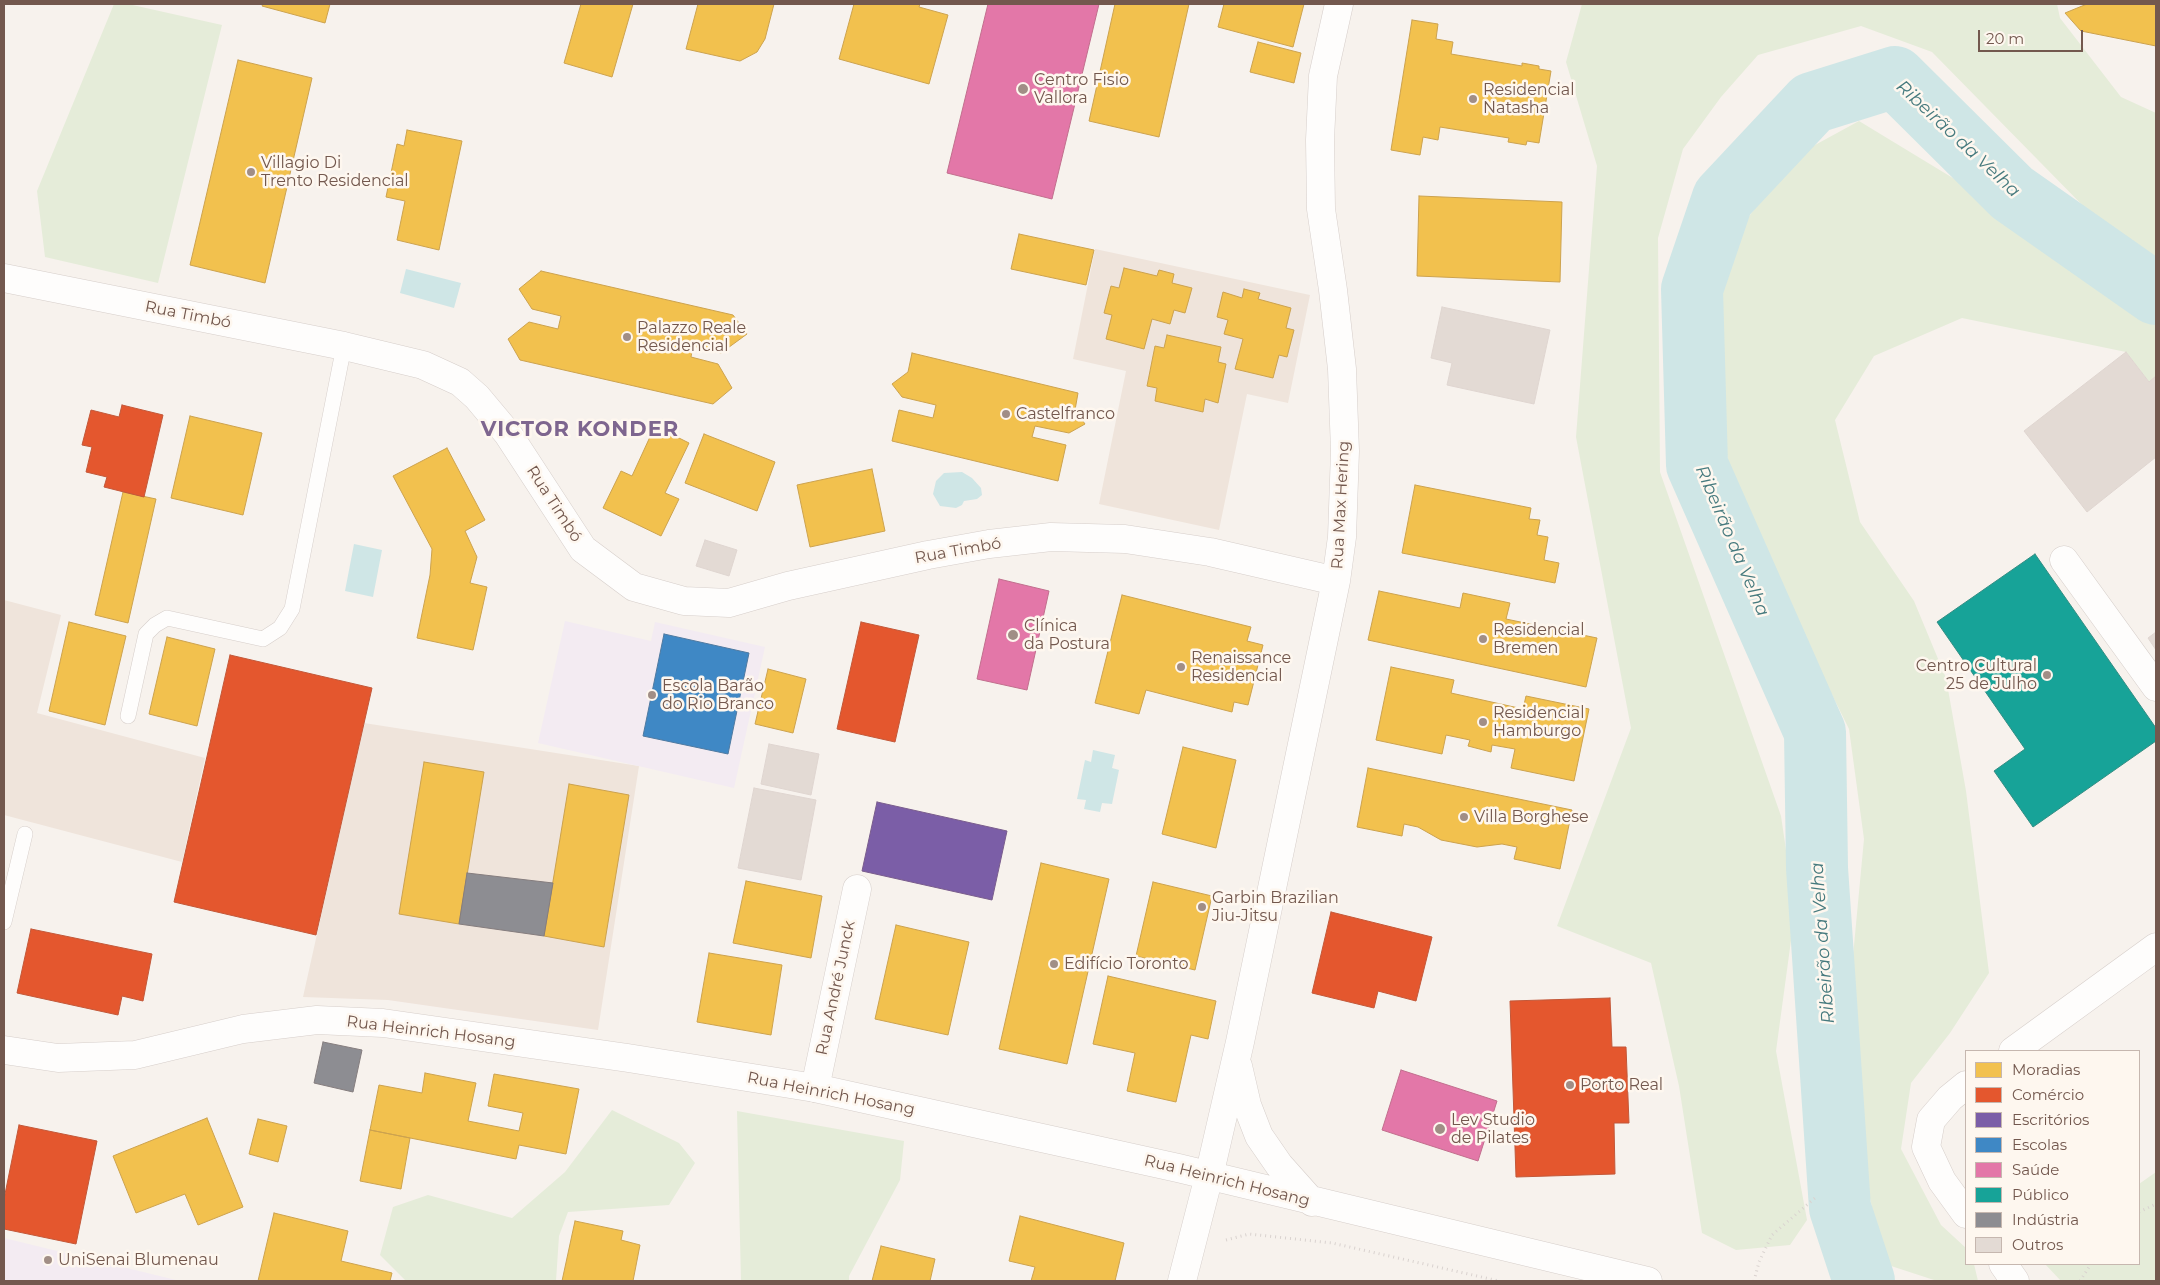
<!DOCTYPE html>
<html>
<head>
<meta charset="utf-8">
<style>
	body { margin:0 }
	#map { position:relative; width:2160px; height:1285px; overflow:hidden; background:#f7f2ed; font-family:Montserrat,sans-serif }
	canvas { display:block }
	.frame { position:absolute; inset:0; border:5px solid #73584e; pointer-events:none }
	.legend { position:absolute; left:1965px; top:1050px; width:175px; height:215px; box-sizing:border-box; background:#fef7ef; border:1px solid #c6b7af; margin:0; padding:6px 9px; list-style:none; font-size:15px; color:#73584e }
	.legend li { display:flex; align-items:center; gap:10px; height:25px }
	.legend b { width:25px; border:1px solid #c6b7af }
	.scale { position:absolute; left:1978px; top:30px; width:105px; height:22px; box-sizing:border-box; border:2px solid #73584e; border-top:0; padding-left:6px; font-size:15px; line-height:18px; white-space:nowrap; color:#73584e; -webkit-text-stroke:4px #fef7ef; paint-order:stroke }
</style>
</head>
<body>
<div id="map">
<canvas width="2160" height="1285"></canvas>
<div class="frame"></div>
<ul class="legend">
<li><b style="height:14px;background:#f2c14e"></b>Moradias</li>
<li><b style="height:14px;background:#e4572e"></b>Comércio</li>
<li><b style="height:14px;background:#7b5ea7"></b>Escritórios</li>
<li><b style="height:14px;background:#3f88c5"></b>Escolas</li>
<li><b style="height:14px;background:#e377a8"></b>Saúde</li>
<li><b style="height:14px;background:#17a398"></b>Público</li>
<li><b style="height:14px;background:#8d8d92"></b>Indústria</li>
<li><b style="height:14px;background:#e3dad4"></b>Outros</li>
</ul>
<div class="scale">20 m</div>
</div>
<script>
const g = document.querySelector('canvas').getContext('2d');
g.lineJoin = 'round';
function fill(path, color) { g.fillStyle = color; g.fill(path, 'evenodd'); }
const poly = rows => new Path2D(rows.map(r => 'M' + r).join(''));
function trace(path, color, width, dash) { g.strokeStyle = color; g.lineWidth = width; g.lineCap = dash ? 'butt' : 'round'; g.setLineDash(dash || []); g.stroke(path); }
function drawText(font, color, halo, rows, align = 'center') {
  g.font = font + ' Montserrat,sans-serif'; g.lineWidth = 5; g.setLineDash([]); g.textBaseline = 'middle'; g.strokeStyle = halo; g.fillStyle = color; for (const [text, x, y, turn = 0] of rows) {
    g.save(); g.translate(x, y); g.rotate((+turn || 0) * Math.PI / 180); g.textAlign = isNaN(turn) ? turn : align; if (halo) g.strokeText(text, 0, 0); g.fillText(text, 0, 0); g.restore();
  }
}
fill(poly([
	[1095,249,1310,295,1288,403,1247,394,1219,530,1099,504,1126,371,1073,359],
	[4,600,61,615,37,713,205,758,182,862,4,815],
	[364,723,639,766,598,1030,388,1000,303,997]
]), '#efe4db');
fill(poly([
	[565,621,651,641,655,622,765,647,734,788,538,743],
	[4,1238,180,1281,4,1281]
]), '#f3ebf2');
fill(poly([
	[114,4,128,4,222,25,158,283,45,257,37,191],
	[1582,4,2057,4,2060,18,2121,97,2156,113,2156,274,2144,268,1932,52,1861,26,1758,55,1721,97,1683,149,1658,238,1660,472,1781,816,1795,911,1776,1051,1807,1220,1790,1245,1736,1250,1702,1233,1679,1086,1651,963,1557,926,1631,728,1576,437,1597,166,1566,62],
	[1859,121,1966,186,2077,272,2156,320,2156,376,2149,382,2126,352,1962,318,1874,356,1835,420,1860,522,1914,601,1946,678,1966,791,1989,973,1950,1033,1911,1083,1901,1149,1941,1225,1966,1248,1966,1264,1974,1264,1978,1281,1934,1280,1885,1264,1857,1142,1853,956,1864,839,1849,729,1789,608,1734,491,1710,366,1727,246,1793,157],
	[612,1110,679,1143,695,1163,669,1205,568,1212,559,1236,556,1281,406,1281,380,1255,393,1207,428,1195,512,1218,565,1172],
	[737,1111,904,1141,900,1180,849,1276,849,1281,741,1281],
	[2156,1172,2156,1281,2061,1281,2045,1264,2139,1264,2139,1184]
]), '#e5ecd9');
fill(poly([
	[406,269,461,283,454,308,400,293],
	[962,472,972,478,981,488,982,495,977,499,964,501,962,505,956,508,940,506,933,494,936,481,944,473],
	[354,544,382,550,373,597,345,591],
	[1093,750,1115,755,1112,768,1119,770,1112,804,1102,803,1100,812,1084,809,1086,800,1077,799,1085,760,1091,762]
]), '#cfe6e6');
const homes = poly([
	[263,4,330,4,325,23,262,6,263,4],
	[581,4,633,4,612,77,564,63,581,4],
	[698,4,774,4,765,39,757,52,740,61,686,49,698,4],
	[854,4,920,4,919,7,948,15,929,84,839,59,854,4],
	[1115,4,1189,4,1159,137,1089,121,1115,4],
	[1224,4,1304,4,1293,47,1218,27,1224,4],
	[2087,4,2156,4,2156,46,2081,31,2065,13,2087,4],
	[1412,20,1438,24,1436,39,1453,42,1451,54,1522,66,1522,63,1539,66,1539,69,1551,71,1539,143,1527,141,1526,145,1508,142,1509,138,1440,127,1438,140,1423,137,1420,155,1391,150,1412,20],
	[1258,42,1301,53,1294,83,1250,72,1258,42],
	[238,60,312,78,265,283,190,265,238,60],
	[407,130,462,141,439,250,397,240,405,201,386,197,397,144,404,146,407,130],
	[1419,196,1562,202,1560,282,1417,276,1419,196],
	[1019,234,1094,250,1086,285,1011,269,1019,234],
	[1124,268,1157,276,1159,270,1174,274,1172,283,1192,288,1185,313,1174,310,1170,324,1152,319,1144,349,1106,339,1112,315,1104,313,1111,286,1119,288,1124,268],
	[541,271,733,315,747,334,721,353,693,346,691,357,718,364,732,388,713,404,520,360,508,339,529,322,558,329,561,316,532,309,519,289,541,271],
	[1244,289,1260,293,1258,299,1291,308,1286,328,1294,330,1287,357,1279,355,1273,378,1235,369,1243,339,1224,334,1228,320,1217,317,1223,292,1242,298,1244,289],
	[1167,335,1221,347,1218,362,1226,364,1218,403,1205,399,1203,412,1155,401,1157,388,1147,386,1155,346,1164,348,1167,335],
	[912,353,1078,393,1075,410,1085,424,1069,433,1035,426,1032,437,1066,445,1058,481,892,441,899,410,933,418,936,405,902,397,892,384,908,372,912,353],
	[190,416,262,433,243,515,171,498,190,416],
	[655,426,689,443,665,493,679,499,661,536,603,508,621,471,632,476,655,426],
	[704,434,775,462,757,511,685,483,704,434],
	[447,448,485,520,465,531,477,557,470,583,487,587,473,650,417,638,430,575,432,549,393,476,447,448],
	[872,469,885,531,810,547,797,485,872,469],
	[1415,485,1531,508,1529,519,1540,520,1537,535,1548,537,1544,560,1559,563,1555,583,1402,553,1415,485],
	[123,492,156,499,128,623,95,615,123,492],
	[1379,591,1460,608,1463,593,1510,603,1506,619,1597,638,1586,687,1368,640,1379,591],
	[1122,595,1251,627,1247,641,1263,645,1248,705,1234,702,1232,712,1146,690,1139,714,1095,703,1122,595],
	[69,622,126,636,105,725,49,711,69,622],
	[167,637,215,649,197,726,149,714,167,637],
	[1391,667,1454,680,1451,693,1523,709,1526,696,1589,709,1574,781,1511,768,1515,749,1492,745,1491,752,1468,746,1470,740,1446,735,1442,754,1376,740,1391,667],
	[768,669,806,679,793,733,755,724,768,669],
	[1183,747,1236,760,1216,848,1162,834,1183,747],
	[424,762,484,772,459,924,399,914,424,762],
	[1368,768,1572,810,1560,869,1514,859,1517,847,1502,844,1477,847,1441,840,1418,827,1404,824,1402,836,1357,827,1368,768],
	[569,784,629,795,604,947,544,936,569,784],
	[1041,863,1109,879,1067,1064,999,1049,1041,863],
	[746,881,822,896,811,958,733,943,746,881],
	[1153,882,1212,896,1195,970,1136,956,1153,882],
	[896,925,969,942,948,1035,875,1019,896,925],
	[709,953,782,965,771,1035,697,1022,709,953],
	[1108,976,1216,1001,1208,1039,1191,1035,1176,1102,1127,1091,1135,1053,1093,1044,1108,976],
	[425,1073,476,1083,468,1121,519,1131,523,1113,488,1106,494,1074,579,1089,566,1154,519,1145,516,1159,370,1130,379,1085,422,1093,425,1073],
	[207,1118,243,1207,198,1225,185,1194,136,1213,113,1156,207,1118],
	[258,1119,287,1126,278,1162,249,1154,258,1119],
	[370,1130,410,1138,401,1189,360,1181,370,1130],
	[274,1213,348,1231,341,1261,392,1273,390,1281,258,1281,274,1213],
	[1020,1216,1124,1243,1115,1281,1031,1281,1035,1267,1009,1261,1020,1216],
	[575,1221,623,1231,621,1240,640,1245,633,1281,562,1281,575,1221],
	[881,1246,935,1259,930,1281,872,1281,881,1246]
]);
fill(homes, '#f2c14e');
trace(homes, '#cca24e', 1);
const shops = poly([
	[122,405,163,415,144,497,104,487,107,477,86,472,92,447,82,445,91,410,119,417,122,405],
	[861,622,919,635,895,742,837,729,861,622],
	[230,655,372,688,316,935,174,902,230,655],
	[1331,912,1432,937,1416,1001,1378,991,1374,1008,1312,993,1331,912],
	[31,929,152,954,143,1001,122,996,118,1015,17,993,31,929],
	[1610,998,1612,1047,1626,1047,1629,1123,1614,1123,1615,1174,1516,1177,1510,1001,1610,998],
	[19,1125,97,1141,76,1244,4,1229,4,1199,19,1125]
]);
fill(shops, '#e4572e');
trace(shops, '#c25738', 1);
const offices = poly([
	[877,802,1007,831,992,900,862,871,877,802]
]);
fill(offices, '#7b5ea7');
trace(offices, '#795c8c', 1);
const schools = poly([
	[664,634,749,653,728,754,643,736,664,634]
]);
fill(schools, '#3f88c5');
trace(schools, '#4f7aa1', 1);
const health = poly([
	[988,4,1099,4,1052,199,947,173,988,4],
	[999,579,1049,591,1027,690,977,679,999,579],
	[1401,1070,1497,1101,1478,1161,1382,1130,1401,1070]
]);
fill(health, '#e377a8');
trace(health, '#c16e8d', 1);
const public = poly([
	[2035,554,2156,728,2156,741,2033,827,1994,771,2025,749,1937,622,2035,554]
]);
fill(public, '#17a398');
trace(public, '#338c82', 1);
const industry = poly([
	[467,873,553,883,544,936,459,924,467,873],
	[323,1042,362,1050,353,1092,314,1083,323,1042]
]);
fill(industry, '#8d8d92');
trace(industry, '#857d7e', 1);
trace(poly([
	[1864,1281,1840,1208,1817,868,1815,732,1697,465,1692,289,1723,198,1812,103,1895,77,2012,193,2156,294]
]), '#cfe6e6', 62);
const building = poly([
	[1442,307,1550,330,1534,404,1447,385,1452,363,1431,358,1442,307],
	[2126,352,2149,382,2156,376,2156,457,2087,512,2024,431,2126,352],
	[705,540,737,550,729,576,696,566,705,540],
	[2156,632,2156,650,2148,638,2156,632],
	[769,744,819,754,811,795,761,784,769,744],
	[754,788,816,800,801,880,738,868,754,788]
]);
fill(building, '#e3dad4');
trace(building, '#dfd5d0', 1);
const lane = poly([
	[128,716,146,634,155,625,167,618,263,639,280,628,292,609,344,346],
	[4,922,25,834]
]);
const street = poly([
	[2064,560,2156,687],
	[2013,1051,2156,947],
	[1966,1085,1950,1098,1931,1120,1926,1147,1942,1181,1966,1214],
	[815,1088,857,889],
	[2003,1264,2015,1281]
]);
const secondary = poly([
	[4,278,344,346,423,365,460,382,477,397,508,434,583,549,634,587,684,601,729,603,788,586,928,555,989,544,1051,537,1125,539,1210,552,1336,581],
	[4,1050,58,1058,135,1055,243,1029,317,1020,383,1023,628,1058,815,1088,1178,1168,1648,1281],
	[1238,1066,1247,1105,1259,1136,1279,1165,1312,1202],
	[1182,1281,1209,1176,1240,1042,1336,581,1342,537,1345,451,1342,369,1333,290,1321,209,1320,140,1323,76,1339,4]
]);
trace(lane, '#d6ceca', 16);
trace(street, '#d6ceca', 29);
trace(secondary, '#d6ceca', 29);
trace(poly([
	[2139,1212,2156,1204],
	[1226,1240,1249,1234,1332,1243,1499,1281],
	[1754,1281,1759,1262,1772,1235,1815,1198],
	[2080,1281,2091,1264]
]), '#d9d2cf', 3, [1, 4]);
trace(lane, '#fefdfc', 15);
trace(street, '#fefdfc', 28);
trace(secondary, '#fefdfc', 28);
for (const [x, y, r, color] of [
	[1023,89,6,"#a18e86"],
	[1473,99,5,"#a18e86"],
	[251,172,5,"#a18e86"],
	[627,337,5,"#a18e86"],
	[1006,414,5,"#a18e86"],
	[1013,635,6,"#a18e86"],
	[1483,639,5,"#a18e86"],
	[1181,667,5,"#a18e86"],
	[2047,675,5,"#a18e86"],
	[652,695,5,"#a18e86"],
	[1483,722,5,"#a18e86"],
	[1464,817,5,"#a18e86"],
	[1202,907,5,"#a18e86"],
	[1054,964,5,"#a18e86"],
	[1570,1085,5,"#a18e86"],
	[1440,1129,6,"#a18e86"],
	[48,1260,5,"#a18e86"]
]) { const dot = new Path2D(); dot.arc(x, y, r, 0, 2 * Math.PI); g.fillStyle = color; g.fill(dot); trace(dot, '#fef7ef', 2); }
drawText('16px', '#73584e', '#fef7ef', [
	["Centro Fisio",1034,80],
	["Vallora",1034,98],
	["Residencial",1483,90],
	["Natasha",1483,108],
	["Villagio Di",261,163],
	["Trento Residencial",261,181],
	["Palazzo Reale",637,328],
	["Residencial",637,346],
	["Castelfranco",1016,414],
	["Clínica",1024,626],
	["da Postura",1024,644],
	["Residencial",1493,630],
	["Bremen",1493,648],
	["Renaissance",1191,658],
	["Residencial",1191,676],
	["Centro Cultural",2037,666,"right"],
	["25 de Julho",2037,684,"right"],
	["Escola Barão",662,686],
	["do Rio Branco",662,704],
	["Residencial",1493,713],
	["Hamburgo",1493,731],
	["Villa Borghese",1474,817],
	["Garbin Brazilian",1212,898],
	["Jiu-Jitsu",1212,916],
	["Edifício Toronto",1064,964],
	["Porto Real",1580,1085],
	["Lev Studio",1451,1120],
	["de Pilates",1451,1138],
	["UniSenai Blumenau",58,1260]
], 'left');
drawText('16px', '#73584e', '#fef7ef', [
	["Rua Timbó",188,315,11],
	["Rua Timbó",554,504,57],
	["Rua Max Hering",1341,505,-87],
	["Rua Timbó",958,551,-10],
	["Rua André Junck",836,988,-78],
	["Rua Heinrich Hosang",431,1032,7],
	["Rua Heinrich Hosang",831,1094,11],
	["Rua Heinrich Hosang",1227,1181,14]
]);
drawText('italic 18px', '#467a7e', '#fef7ef', [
	["Ribeirão da Velha",1958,139,43],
	["Ribeirão da Velha",1732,541,67],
	["Ribeirão da Velha",1823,943,-94]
]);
g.letterSpacing = '1px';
drawText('bold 21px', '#7e668f', '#fef7ef', [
	["VICTOR KONDER",580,430]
]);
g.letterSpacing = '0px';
</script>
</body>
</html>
